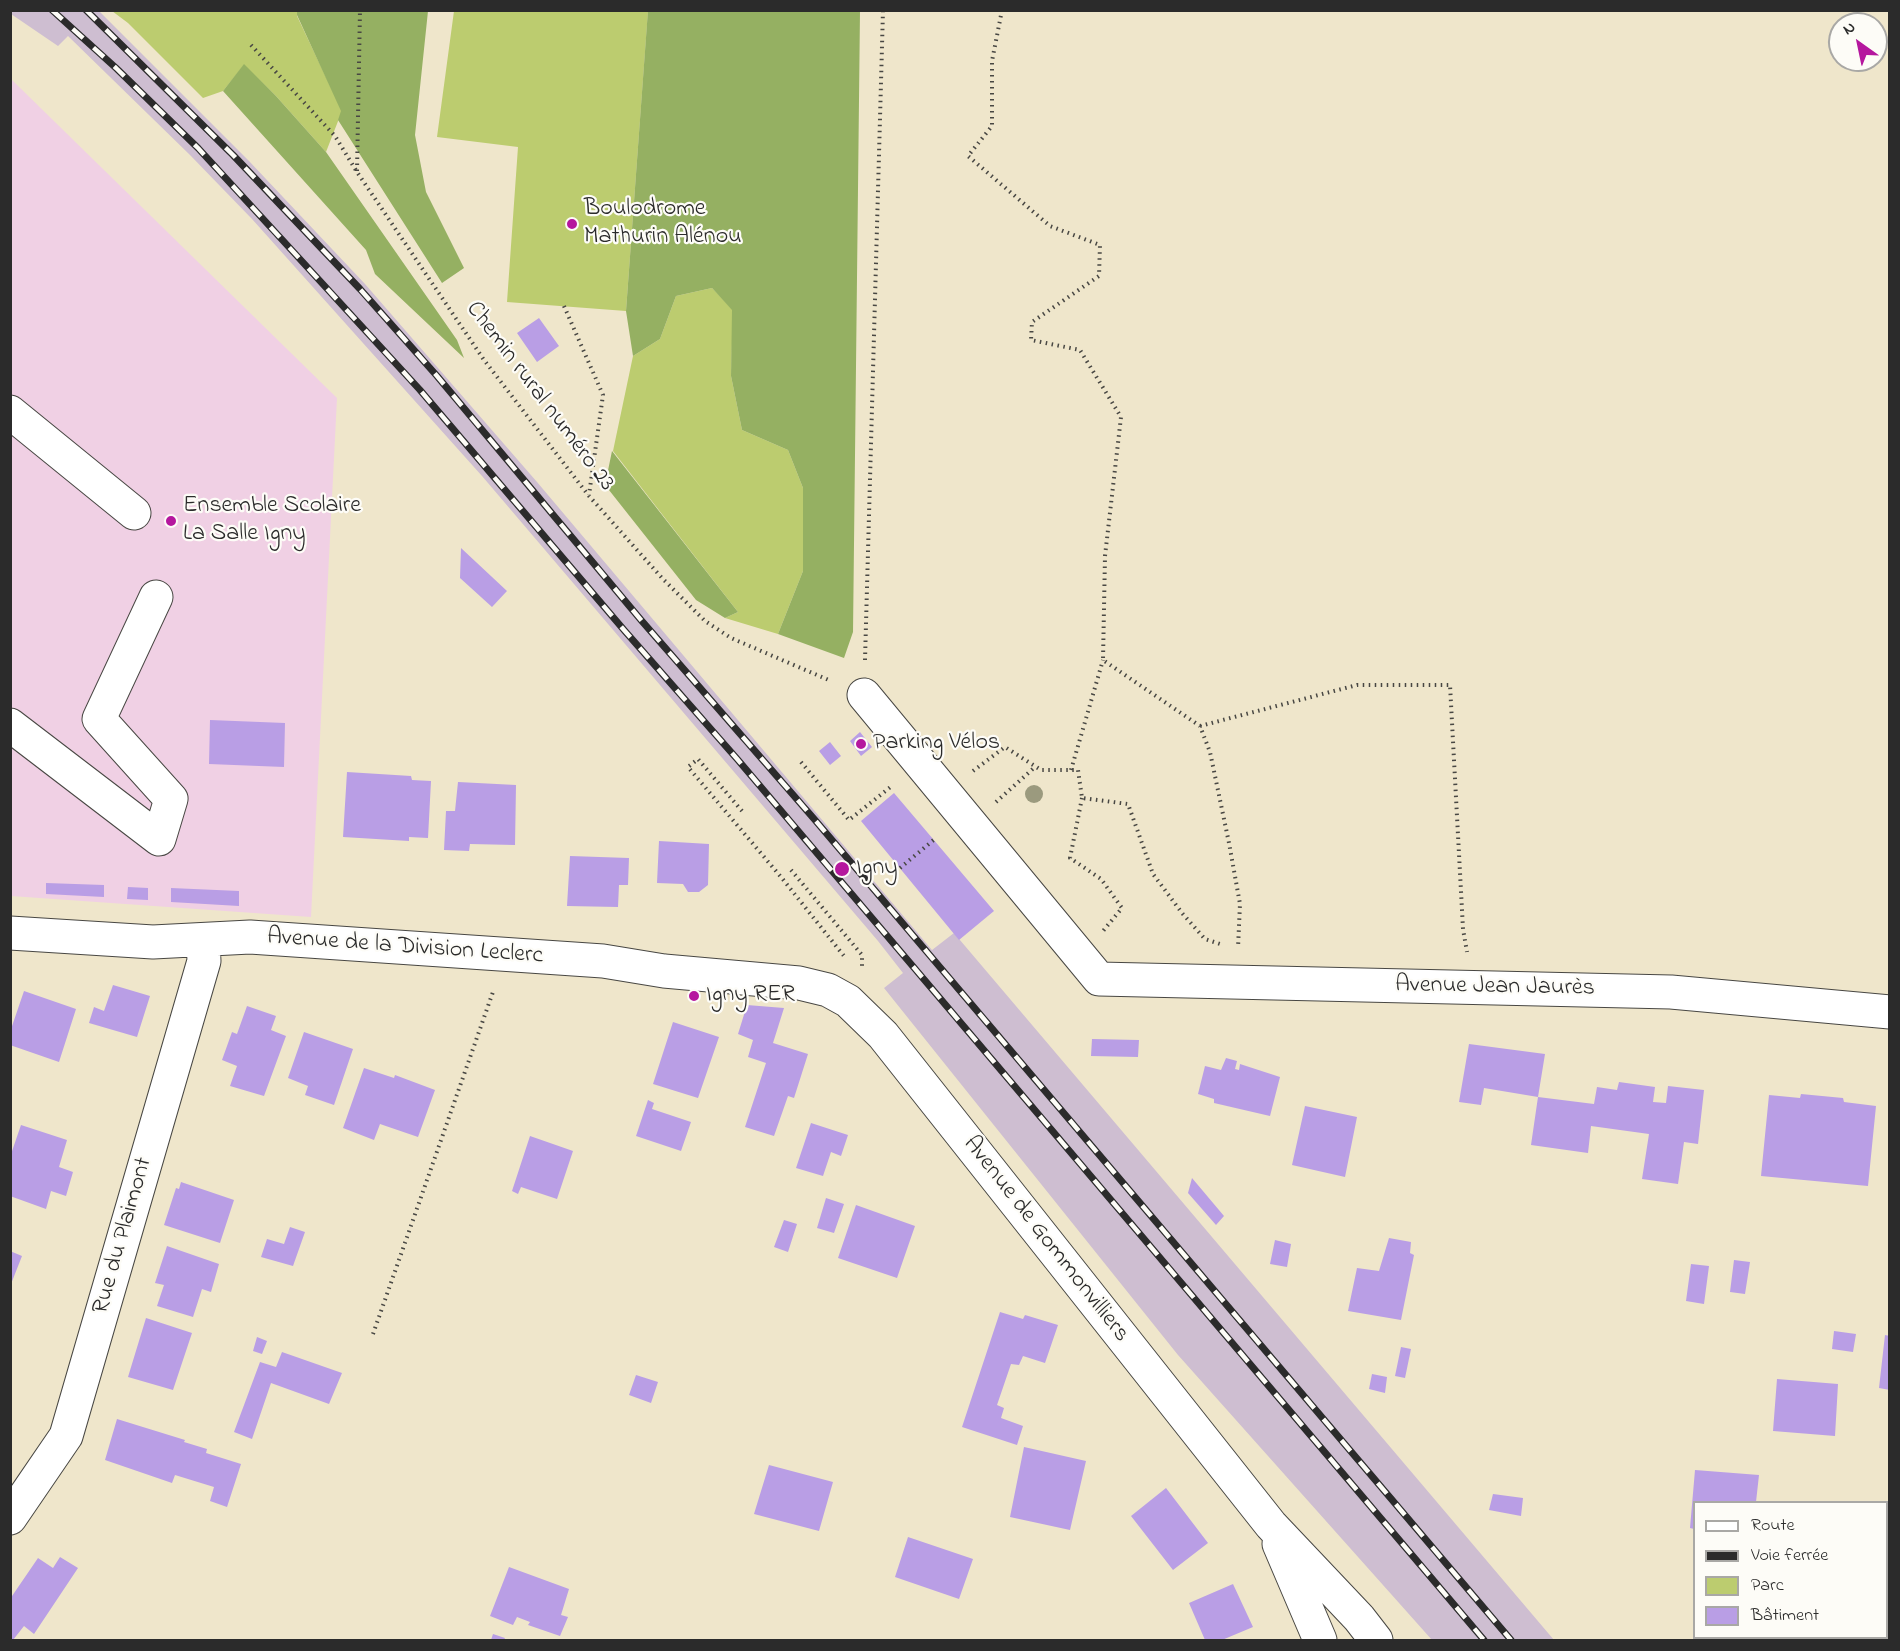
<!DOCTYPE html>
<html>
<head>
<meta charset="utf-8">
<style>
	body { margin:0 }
	#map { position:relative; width:1900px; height:1651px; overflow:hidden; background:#efe6cb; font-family:"Indie Flower",sans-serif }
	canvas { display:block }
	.frame { position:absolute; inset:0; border:12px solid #2b2b2b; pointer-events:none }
	.legend { position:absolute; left:1693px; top:1501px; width:195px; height:138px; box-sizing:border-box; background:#fdfcf7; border:2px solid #a9a8a5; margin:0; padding:8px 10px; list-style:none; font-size:18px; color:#2b2b2b }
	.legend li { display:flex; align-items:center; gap:12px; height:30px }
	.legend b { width:30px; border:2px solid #a9a8a5 }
	.north { position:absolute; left:1828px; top:12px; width:60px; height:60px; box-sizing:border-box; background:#fdfcf7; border:2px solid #a9a8a5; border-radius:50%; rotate:327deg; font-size:16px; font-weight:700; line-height:24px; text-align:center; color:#2b2b2b }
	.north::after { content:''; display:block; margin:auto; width:21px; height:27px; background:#b5179e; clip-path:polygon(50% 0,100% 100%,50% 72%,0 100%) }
</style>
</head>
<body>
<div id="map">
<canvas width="1900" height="1651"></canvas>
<div class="frame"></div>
<ul class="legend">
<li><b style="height:8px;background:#fff"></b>Route</li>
<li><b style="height:8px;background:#2b2b2b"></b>Voie ferrée</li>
<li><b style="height:16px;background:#bccc6f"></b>Parc</li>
<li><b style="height:16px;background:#b99ee5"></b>Bâtiment</li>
</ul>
<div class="north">N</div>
</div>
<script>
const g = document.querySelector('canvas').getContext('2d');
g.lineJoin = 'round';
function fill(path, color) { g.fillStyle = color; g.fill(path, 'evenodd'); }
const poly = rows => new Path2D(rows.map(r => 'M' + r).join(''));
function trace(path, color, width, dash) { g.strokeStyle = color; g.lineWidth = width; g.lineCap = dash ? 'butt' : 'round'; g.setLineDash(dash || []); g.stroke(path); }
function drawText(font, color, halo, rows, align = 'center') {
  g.font = font + ' "Indie Flower",sans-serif'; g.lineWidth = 4.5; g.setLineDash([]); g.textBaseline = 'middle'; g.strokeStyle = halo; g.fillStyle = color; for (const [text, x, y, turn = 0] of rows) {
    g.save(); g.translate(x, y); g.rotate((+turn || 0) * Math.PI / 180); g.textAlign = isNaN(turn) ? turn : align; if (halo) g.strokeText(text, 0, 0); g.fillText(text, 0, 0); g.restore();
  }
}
fill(poly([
	[10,78,337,398,311,917,11,896]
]), '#f0d0e4');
fill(poly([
	[10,11,99,11,249,161,365,284,537,482,932,950,954,933,1554,1640,1432,1640,1178,1355,884,988,903,973,878,941,482,476,252,219,190,155,68,36,58,46,11,14]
]), '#cebed1');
fill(poly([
	[112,11,297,11,297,16,342,111,326,152,276,96,244,65,223,91,203,98,128,23],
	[454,11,648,11,626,311,507,302,518,147,437,137],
	[712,288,733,310,731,376,742,430,788,450,803,488,803,571,778,634,725,618,738,612,613,451,633,356,660,339,676,296]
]), '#bccc6f');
fill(poly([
	[648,10,860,11,853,632,844,658,778,634,803,571,803,488,788,450,742,430,731,376,732,310,712,288,676,296,660,339,633,356,626,311],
	[297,11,428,11,415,135,426,192,464,268,442,283,338,120,341,111,297,15],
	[244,64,276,96,326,152,457,340,464,358,375,274,366,250,223,91],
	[612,451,738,612,725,618,696,600,605,485]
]), '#95b062');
fill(poly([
	[539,318,559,346,537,362,517,333],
	[461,548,507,591,492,607,460,578],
	[210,720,285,723,284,767,209,764],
	[860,732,872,747,861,756,850,741],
	[830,742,841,756,830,765,819,751],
	[347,772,411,776,412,780,431,781,428,838,409,837,409,841,343,837],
	[458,782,516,785,515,845,470,844,469,851,444,850,446,811,455,811],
	[894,793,994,911,959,940,861,821],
	[659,841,709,844,708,885,699,892,688,892,683,884,657,883],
	[570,856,629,858,628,885,619,885,618,907,567,906],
	[46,883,104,885,104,897,46,894],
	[128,887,148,888,148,900,127,899],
	[171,888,239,891,239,906,171,902],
	[113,985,150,996,137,1037,89,1023,94,1007,104,1011],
	[24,991,76,1009,59,1062,10,1045,10,1032],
	[747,1005,784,1008,773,1043,808,1054,794,1098,788,1096,774,1136,745,1127,766,1063,748,1057,753,1040,738,1034],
	[247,1006,276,1016,271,1030,286,1036,264,1096,230,1086,237,1066,222,1060,232,1032,237,1034],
	[673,1022,719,1037,698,1098,653,1084],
	[304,1032,353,1049,334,1105,305,1095,308,1086,288,1078],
	[1092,1039,1139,1040,1138,1057,1091,1056],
	[1469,1044,1545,1054,1538,1097,1484,1088,1481,1105,1459,1102],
	[1226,1058,1237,1061,1235,1069,1239,1070,1240,1064,1280,1077,1270,1116,1214,1103,1214,1099,1198,1094,1205,1066,1221,1070],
	[364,1068,394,1078,395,1075,435,1090,418,1137,380,1124,374,1140,343,1128],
	[1619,1082,1655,1087,1653,1102,1666,1103,1668,1086,1704,1090,1698,1144,1684,1142,1678,1184,1642,1179,1649,1134,1591,1126,1588,1153,1531,1145,1538,1097,1594,1104,1597,1087,1617,1090],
	[1801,1094,1843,1098,1844,1102,1876,1106,1868,1186,1761,1176,1769,1095,1800,1098],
	[648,1100,654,1103,652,1109,691,1122,681,1151,636,1136],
	[1305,1106,1357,1117,1345,1177,1292,1165],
	[811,1123,848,1135,841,1156,831,1152,823,1176,796,1168],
	[21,1125,67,1140,59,1167,73,1172,66,1196,51,1191,46,1209,10,1196,10,1157],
	[530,1136,573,1151,557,1199,521,1187,518,1194,512,1191],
	[1192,1178,1224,1216,1216,1225,1188,1193],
	[181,1182,234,1200,220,1243,164,1225,176,1188,179,1189],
	[826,1198,844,1204,834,1233,817,1228],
	[856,1205,915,1226,897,1278,838,1258],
	[784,1220,797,1224,788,1252,774,1247],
	[290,1227,305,1232,293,1266,261,1257,267,1239,284,1244],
	[1389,1238,1411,1242,1410,1253,1414,1255,1401,1320,1348,1311,1357,1268,1379,1271],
	[1275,1240,1291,1244,1287,1267,1270,1264],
	[167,1246,219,1264,211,1292,202,1289,193,1317,157,1306,164,1285,155,1283],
	[10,1251,22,1256,11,1284,10,1284],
	[1734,1260,1750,1262,1745,1294,1730,1292],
	[1691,1264,1709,1266,1704,1304,1686,1301],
	[1000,1312,1023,1319,1025,1315,1058,1325,1045,1363,1023,1356,1019,1365,1011,1364,997,1405,1004,1408,1001,1418,1023,1426,1017,1445,962,1427],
	[146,1318,192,1333,173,1390,128,1377],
	[1834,1331,1856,1334,1853,1352,1832,1349],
	[1885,1335,1890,1336,1890,1390,1879,1388],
	[257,1337,267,1341,262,1354,253,1351],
	[1401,1347,1411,1349,1405,1378,1395,1376],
	[282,1352,342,1373,329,1404,271,1383,252,1439,234,1432,260,1362,276,1367],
	[1372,1374,1387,1377,1385,1393,1369,1389],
	[636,1375,658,1382,651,1403,629,1395],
	[1777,1379,1838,1384,1835,1436,1773,1431],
	[117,1419,185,1440,184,1442,207,1449,206,1453,241,1464,227,1507,210,1501,214,1487,175,1475,172,1483,105,1460],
	[1024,1447,1086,1461,1070,1530,1010,1517],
	[769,1465,833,1482,819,1531,754,1514],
	[1695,1470,1759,1475,1756,1502,1694,1502,1694,1529,1690,1528],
	[1166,1488,1208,1543,1173,1570,1131,1516],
	[1493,1494,1523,1498,1521,1516,1489,1510],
	[908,1537,973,1559,959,1599,895,1577],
	[60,1557,78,1568,34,1634,24,1626,13,1640,10,1640,10,1599,38,1558,53,1568],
	[509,1567,569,1589,561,1615,568,1617,560,1636,528,1625,530,1622,517,1617,513,1625,490,1616],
	[1233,1584,1253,1627,1222,1640,1205,1640,1189,1603],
	[493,1634,505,1638,504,1640,491,1640]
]), '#b99ee5');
const minor = poly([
	[10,412,134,513],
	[864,695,1099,979,1671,992,1890,1012],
	[10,725,159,839,171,799,99,719,156,597],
	[10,933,153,942,250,937,603,961,664,971,799,983,828,990,848,1001,883,1035,1271,1525,1359,1618,1376,1640],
	[10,1518,66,1436,204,961,203,941],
	[1279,1544,1320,1640]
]);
trace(minor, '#484743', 35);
trace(poly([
	[1002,10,992,61,992,126,968,156,1050,226,1100,245,1099,276,1032,322,1031,340,1080,350,1121,417,1105,556,1103,660,1200,726,1210,752,1229,843,1240,904,1238,948],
	[251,45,335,136,357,172,484,360,589,496,662,578,705,621,731,638,831,681],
	[357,171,360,10],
	[564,306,603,395,589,495],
	[865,660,883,10],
	[1200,726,1357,685,1450,685,1463,929,1467,952],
	[801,762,849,820,893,785],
	[1071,770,1103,660],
	[973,771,1005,747,1041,770,1078,770,1082,798,1128,804,1153,874,1182,913,1205,939,1220,944],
	[1082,798,1070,858,1101,879,1122,908,1103,931],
	[996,802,1036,766],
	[742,811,698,759,688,767,781,877,844,956],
	[900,868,936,838],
	[791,870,862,955,862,970],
	[373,1334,494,989],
	[1886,1608,1890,1607],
	[1835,1640,1840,1638]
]), '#484743', 4, [1.5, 4.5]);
trace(minor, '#fff', 33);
const rail = poly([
	[52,10,116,68,198,148,420,390,624,630,738,760,1484,1640],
	[86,10,233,155,360,289,437,376,641,620,815,820,1511,1640]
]);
trace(rail, '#2b2b2b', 7);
trace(rail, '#fdfcf7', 4.5, [14]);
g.fillStyle = '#9b9a7e';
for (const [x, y] of [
	[1034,794]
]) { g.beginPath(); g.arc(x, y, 9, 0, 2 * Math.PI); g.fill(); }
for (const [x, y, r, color] of [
	[572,224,6,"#b5179e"],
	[171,521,6,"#b5179e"],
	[861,744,6,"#b5179e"],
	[842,869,8,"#b5179e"],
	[694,996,6,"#b5179e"]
]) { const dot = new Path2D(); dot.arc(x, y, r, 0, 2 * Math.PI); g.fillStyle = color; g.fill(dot); trace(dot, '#fdfcf7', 2); }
drawText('24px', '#2b2b2b', '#fdfcf7', [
	["Boulodrome",584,210],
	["Mathurin Alénou",584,238],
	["Ensemble Scolaire",183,507],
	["La Salle Igny",183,535],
	["Parking Vélos",873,744],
	["Igny",856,869],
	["Igny RER",706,996]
], 'left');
drawText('24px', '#2b2b2b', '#fdfcf7', [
	["Chemin rural numéro 23",539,397,53],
	["Avenue de la Division Leclerc",405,948,4],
	["Avenue Jean Jaurès",1495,988,1],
	["Rue du Plaimont",124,1236,-74],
	["Avenue de Gommonvilliers",1045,1240,52]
]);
</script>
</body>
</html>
